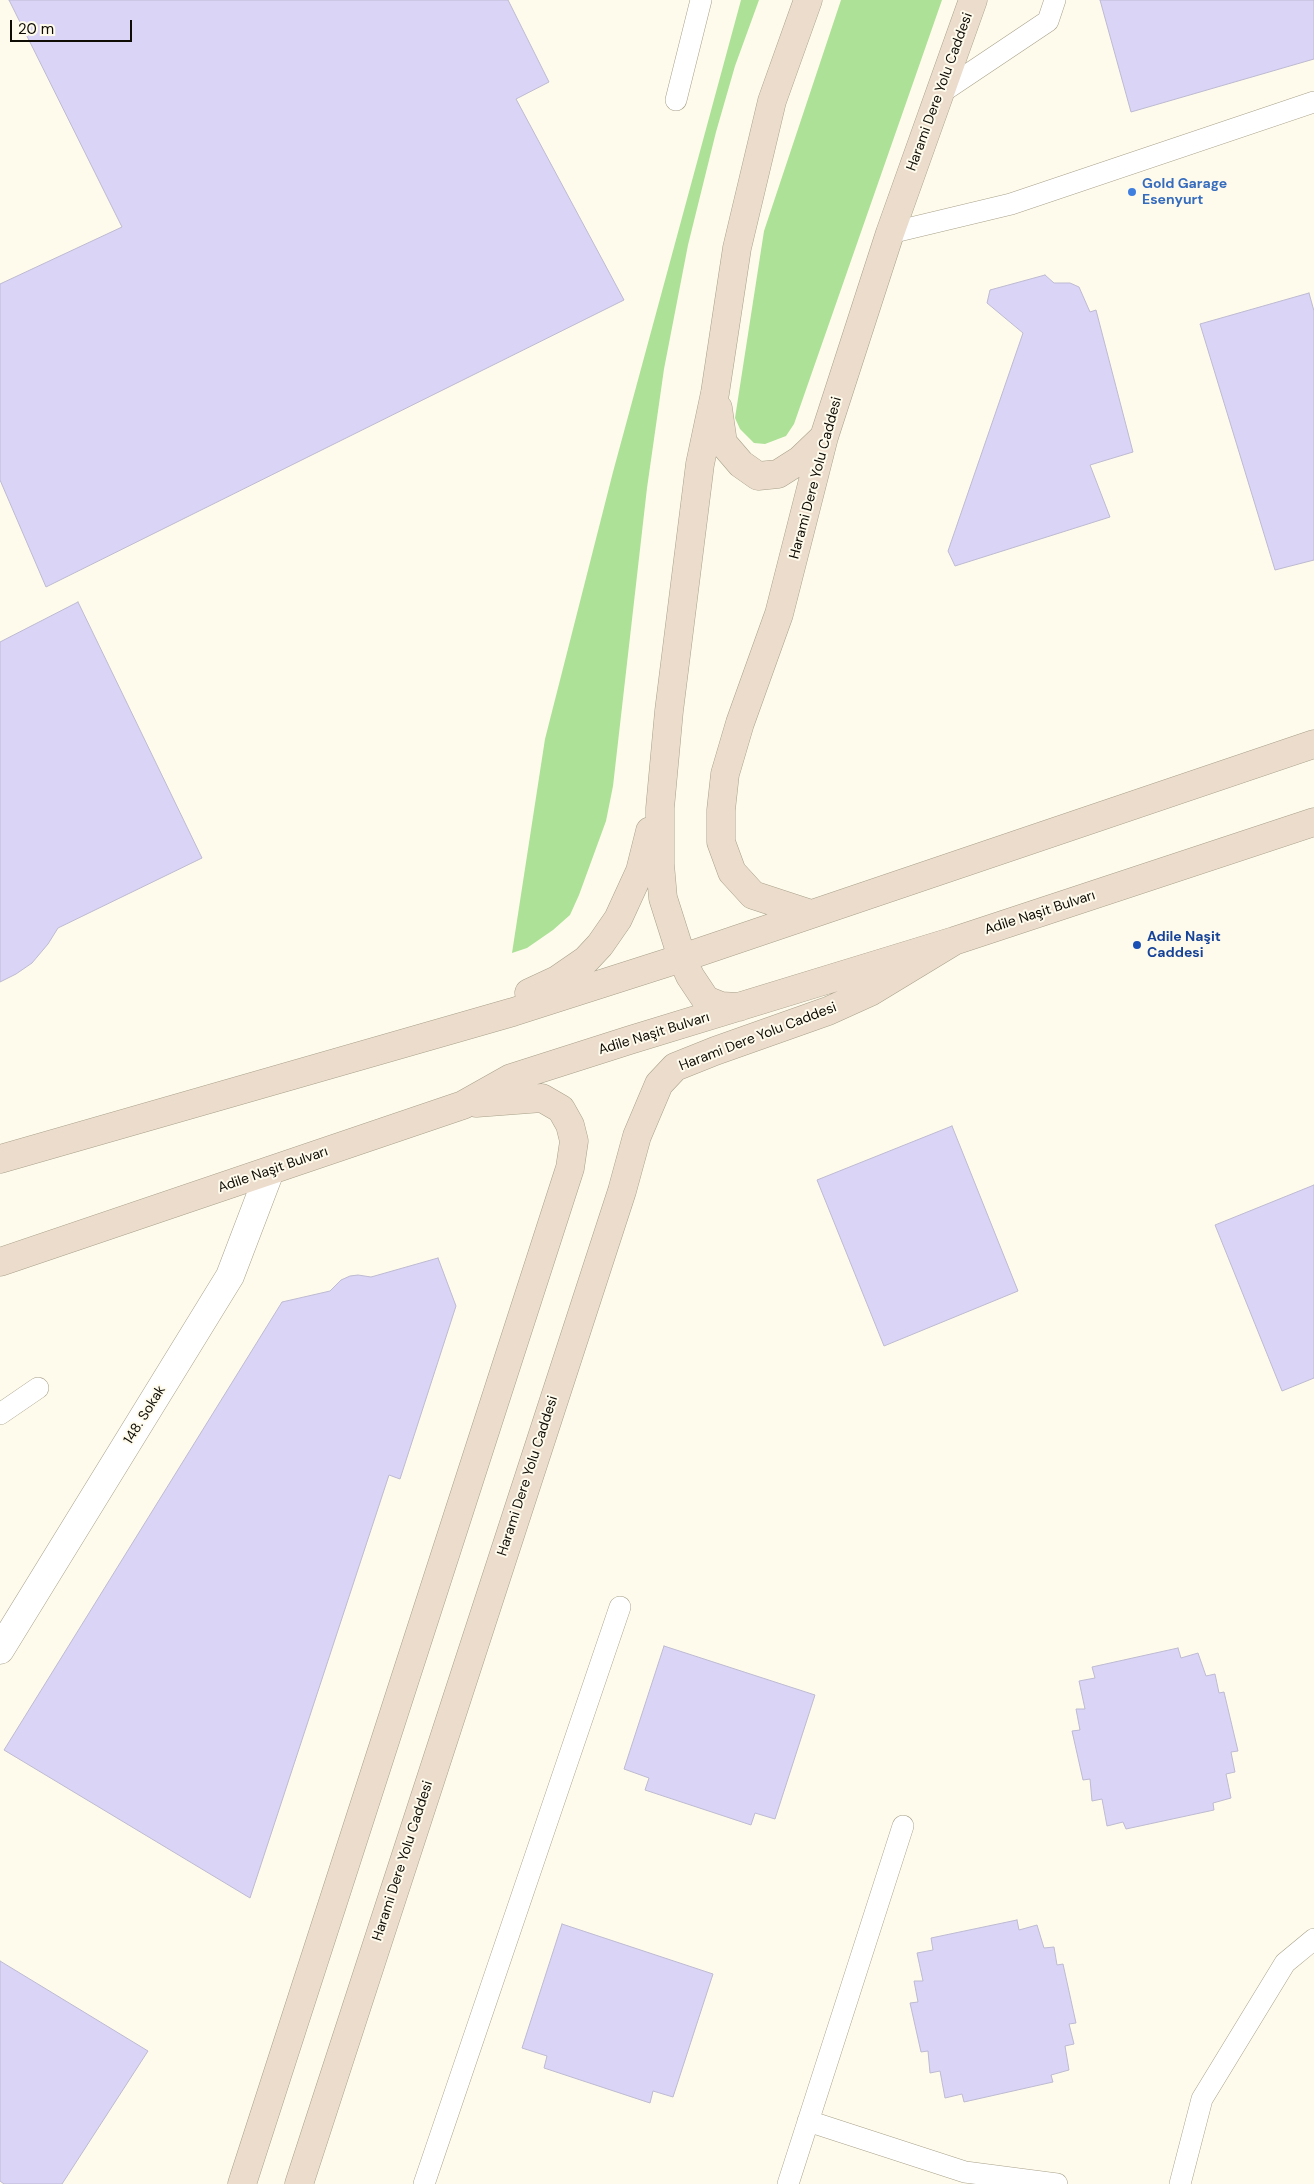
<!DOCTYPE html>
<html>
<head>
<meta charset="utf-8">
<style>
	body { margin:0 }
	#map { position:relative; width:1314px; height:2184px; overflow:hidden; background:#fffbec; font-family:"DM Sans",sans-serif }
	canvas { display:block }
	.scale { position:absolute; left:10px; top:20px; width:122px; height:22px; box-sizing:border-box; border:2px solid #0e0c05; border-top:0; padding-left:6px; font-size:15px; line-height:18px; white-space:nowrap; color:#0e0c05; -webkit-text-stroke:4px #fffbec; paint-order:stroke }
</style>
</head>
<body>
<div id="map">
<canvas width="1314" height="2184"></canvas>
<div class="scale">20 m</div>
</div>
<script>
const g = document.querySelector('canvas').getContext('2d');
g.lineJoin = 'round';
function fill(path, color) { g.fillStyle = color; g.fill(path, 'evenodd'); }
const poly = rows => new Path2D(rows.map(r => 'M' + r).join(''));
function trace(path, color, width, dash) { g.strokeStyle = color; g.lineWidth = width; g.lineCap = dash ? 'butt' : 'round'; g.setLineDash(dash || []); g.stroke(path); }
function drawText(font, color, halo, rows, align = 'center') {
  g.font = font + ' "DM Sans",sans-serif'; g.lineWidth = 4; g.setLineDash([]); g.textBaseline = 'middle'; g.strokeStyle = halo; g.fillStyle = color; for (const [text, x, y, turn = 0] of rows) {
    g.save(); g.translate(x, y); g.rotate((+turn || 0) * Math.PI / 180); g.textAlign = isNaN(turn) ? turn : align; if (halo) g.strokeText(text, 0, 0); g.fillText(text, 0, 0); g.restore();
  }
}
fill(poly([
	[741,0,759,0,735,66,716,132,688,245,664,369,647,488,613,786,606,821,579,895,570,915,553,930,527,948,512,953,545,739,613,472],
	[841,0,942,0,794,424,786,436,765,444,754,443,740,429,735,418,764,231]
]), '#ace197');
const building = poly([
	[9,0,508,0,549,82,516,99,624,300,46,587,0,480,0,284,122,227,9,0],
	[1100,0,1314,0,1314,59,1131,112,1100,0],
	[1045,275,1054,283,1070,283,1079,287,1090,312,1096,310,1133,452,1090,465,1110,517,955,566,948,551,1023,333,987,303,990,290,1045,275],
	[1309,293,1314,311,1314,560,1275,570,1200,324,1309,293],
	[78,602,202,858,58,928,48,944,32,963,16,974,0,982,0,642,78,602],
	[952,1126,1018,1291,884,1346,817,1180,952,1126],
	[1314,1185,1314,1378,1282,1391,1215,1225,1314,1185],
	[438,1258,456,1306,400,1479,389,1475,250,1898,4,1750,282,1302,330,1291,341,1280,350,1276,358,1275,371,1277,438,1258],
	[664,1646,815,1695,775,1819,755,1813,751,1825,645,1790,649,1778,624,1769,664,1646],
	[1178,1648,1181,1658,1198,1653,1206,1676,1215,1674,1219,1693,1224,1692,1238,1751,1231,1752,1235,1772,1226,1774,1231,1798,1213,1803,1214,1810,1126,1829,1123,1822,1107,1826,1102,1799,1092,1801,1090,1779,1083,1780,1072,1731,1080,1730,1076,1709,1085,1709,1079,1681,1095,1678,1092,1667,1178,1648],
	[1017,1920,1019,1930,1037,1925,1044,1948,1054,1947,1057,1965,1063,1964,1076,2023,1069,2024,1074,2044,1065,2046,1069,2070,1051,2075,1053,2082,964,2102,962,2094,945,2098,940,2071,930,2073,928,2051,921,2052,910,2003,918,2002,914,1981,923,1981,917,1953,933,1950,931,1938,1017,1920],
	[562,1924,713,1974,673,2097,653,2091,650,2103,544,2068,547,2056,522,2048,562,1924],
	[0,1961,148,2051,62,2184,4,2184,0,2181,0,1961]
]);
fill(building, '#dad4f7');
trace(building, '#bdbad1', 1);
const lane = poly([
	[939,94,1048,21,1055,0],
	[676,100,701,0],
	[890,233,1011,204,1314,102],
	[0,1414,38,1388],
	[808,2121,965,2172,1057,2184],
	[424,2184,620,1607],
	[788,2184,903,1826],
	[1180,2184,1202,2099,1285,1963,1314,1939]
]);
const street = poly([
	[0,1650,230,1276,270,1171]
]);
const secondary = poly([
	[718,408,723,443,741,464,758,476,778,474,800,460,824,437],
	[811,914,753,895,732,872,721,842,721,810,725,774,740,723,779,614,824,437,890,233,973,0],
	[529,993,557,980,586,960,600,945,618,919,640,871,650,831],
	[739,1007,721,1006,706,1000,690,976,682,958,663,898,660,864,660,808,669,711,700,464,715,393,737,248,772,101,808,0],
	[0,1159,513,1012,682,958,1314,744],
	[0,1262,463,1105,511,1078,630,1040,954,941,1314,822],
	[242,2184,570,1168,574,1141,570,1125,561,1109,542,1098,476,1103],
	[299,2184,622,1191,637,1136,659,1084,675,1067,715,1051,828,1011,870,992,954,941]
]);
trace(lane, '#a7a18a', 22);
trace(street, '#a7a18a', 29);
trace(secondary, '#a7a18a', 29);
trace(lane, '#fff', 21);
trace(street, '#fff', 28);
trace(secondary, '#ecdccc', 28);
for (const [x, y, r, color] of [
	[1132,192,5,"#3f7fe0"],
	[1137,945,5,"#1a4fb4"]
]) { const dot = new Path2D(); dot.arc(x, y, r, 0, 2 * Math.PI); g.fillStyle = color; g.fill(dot); trace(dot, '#fffbec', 2); }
drawText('14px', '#0e0c05', '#fffbec', [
	["Harami Dere Yolu Caddesi",940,92,-70],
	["Harami Dere Yolu Caddesi",816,478,-75],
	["Adile Naşit Bulvarı",1040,913,-18],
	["Adile Naşit Bulvarı",654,1034,-17],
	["Harami Dere Yolu Caddesi",758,1037,-21],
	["Adile Naşit Bulvarı",273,1170,-19],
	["148. Sokak",145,1415,-58],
	["Harami Dere Yolu Caddesi",528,1476,-72],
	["Harami Dere Yolu Caddesi",403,1861,-72]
]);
drawText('bold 14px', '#366cbe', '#fffbec', [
	["Gold Garage",1142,184],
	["Esenyurt",1142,200]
], 'left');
drawText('bold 14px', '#164399', '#fffbec', [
	["Adile Naşit",1147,937],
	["Caddesi",1147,953]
], 'left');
</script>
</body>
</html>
